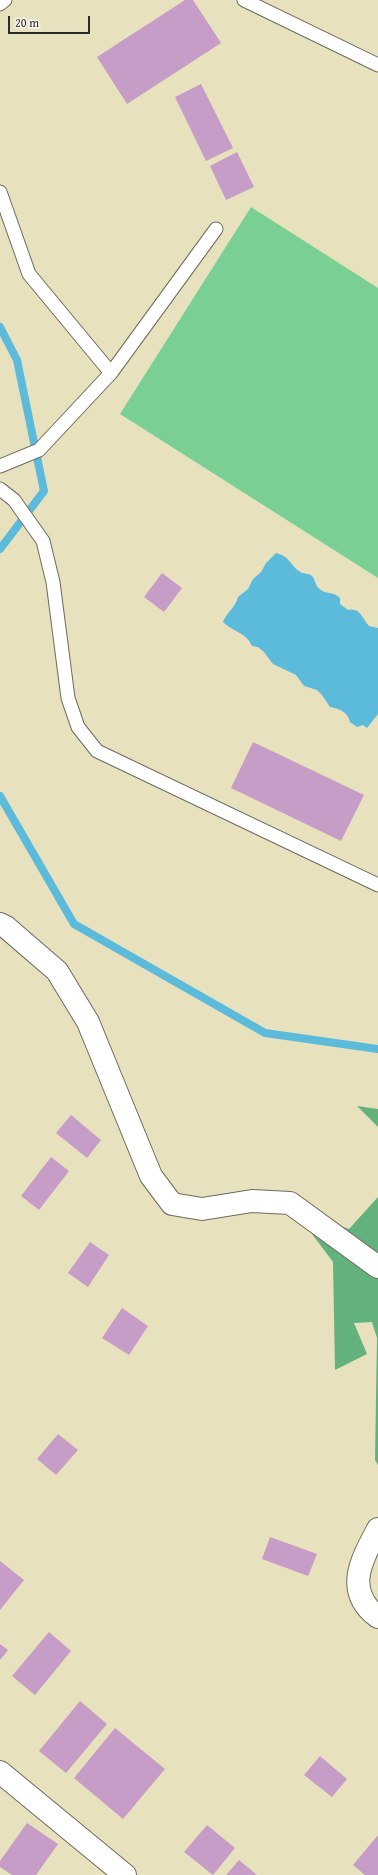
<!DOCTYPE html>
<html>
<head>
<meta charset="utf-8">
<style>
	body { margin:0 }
	#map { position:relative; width:378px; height:1875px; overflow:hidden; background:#e8e1be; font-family:"Gentium Book Plus",serif }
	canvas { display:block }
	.scale { position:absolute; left:8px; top:16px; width:82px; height:18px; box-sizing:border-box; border:2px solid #2b2b2b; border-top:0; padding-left:5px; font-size:12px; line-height:14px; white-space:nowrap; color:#2b2b2b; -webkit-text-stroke:3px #fbf7ec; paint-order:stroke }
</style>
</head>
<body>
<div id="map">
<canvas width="378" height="1875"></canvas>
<div class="scale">20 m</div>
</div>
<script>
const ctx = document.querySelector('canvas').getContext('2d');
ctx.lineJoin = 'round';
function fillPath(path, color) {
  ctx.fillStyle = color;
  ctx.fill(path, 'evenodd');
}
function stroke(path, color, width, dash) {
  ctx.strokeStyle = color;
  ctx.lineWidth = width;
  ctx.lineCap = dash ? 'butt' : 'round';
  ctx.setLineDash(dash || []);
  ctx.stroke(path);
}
const green = new Path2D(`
	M251 207 378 288V578L120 414Z`);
const forest = new Path2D(`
	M357 1106 378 1109V1127Z
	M378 1197V1465L375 1460 377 1338 372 1322 354 1323 367 1354 335 1370 333 1262 312 1234 316 1217 349 1229Z`);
const water = new Path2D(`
	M276 553C291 557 289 564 299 571 303 575 309 572 313 577 316 582 315 586 321 590 326 594 332 591 340 598V604L348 610C360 607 362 618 369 626L378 628V714L367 728 363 725 357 727 350 722C348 712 340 709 330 707L322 695 317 690 304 686 296 675 273 664 264 652 258 647 252 646C246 632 233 632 223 622 226 613 236 607 238 597L248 589 253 579 261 572 266 563Z`);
const stream = new Path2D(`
	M0 327 17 360 44 491 0 549
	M0 796 74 924 265 1033 378 1049`);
const building = new Path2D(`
	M185 0H193L221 43 127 104 97 57Z
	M201 84 233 148 206 161 175 97Z
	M237 152 254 187 226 200 210 166Z
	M162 573 182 588 164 612 144 597Z
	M253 742 364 795 341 841 231 788Z
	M71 1115 101 1140 87 1158 56 1133Z
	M51 1157 69 1171 39 1210 21 1196Z
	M90 1242 109 1255 88 1287 68 1273Z
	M122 1308 148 1326 129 1355 102 1338Z
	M58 1434 78 1450 56 1475 37 1459Z
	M270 1537 317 1554 308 1576 262 1559Z
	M0 1561 24 1580 0 1610Z
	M49 1632 71 1651 35 1695 12 1676Z
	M0 1644 8 1650 0 1660Z
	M80 1701 107 1724 66 1773 39 1751Z
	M115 1728 165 1769 123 1819 74 1778Z
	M320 1756 347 1779 332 1797 304 1775Z
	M27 1823 58 1844 36 1875H12L0 1867V1861Z
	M207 1825 235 1848 213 1875 184 1852Z
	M378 1835V1875H365L353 1865Z
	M239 1860 257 1875H226Z`);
const service = new Path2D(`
	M244 0 378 65
	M0 4 5 0
	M0 192 29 274 111 373 39 450 0 466
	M111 373 216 229
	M0 489 14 500 43 541 53 582 68 698 78 727 97 751 378 885`);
const minor = new Path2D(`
	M0 924 6 927 57 971 88 1022 151 1176 172 1204 202 1209 252 1201 290 1203 378 1267
	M378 1529C362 1559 343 1591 378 1617
	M0 1772 125 1875`);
fillPath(green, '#7ad094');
fillPath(forest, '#63b27e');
fillPath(water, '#5cbadb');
stroke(stream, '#5cbadb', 8);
fillPath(building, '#c59dc6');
stroke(service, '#6d6b5e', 15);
stroke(minor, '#6d6b5e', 24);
stroke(service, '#fff', 13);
stroke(minor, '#fff', 22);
</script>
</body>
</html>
